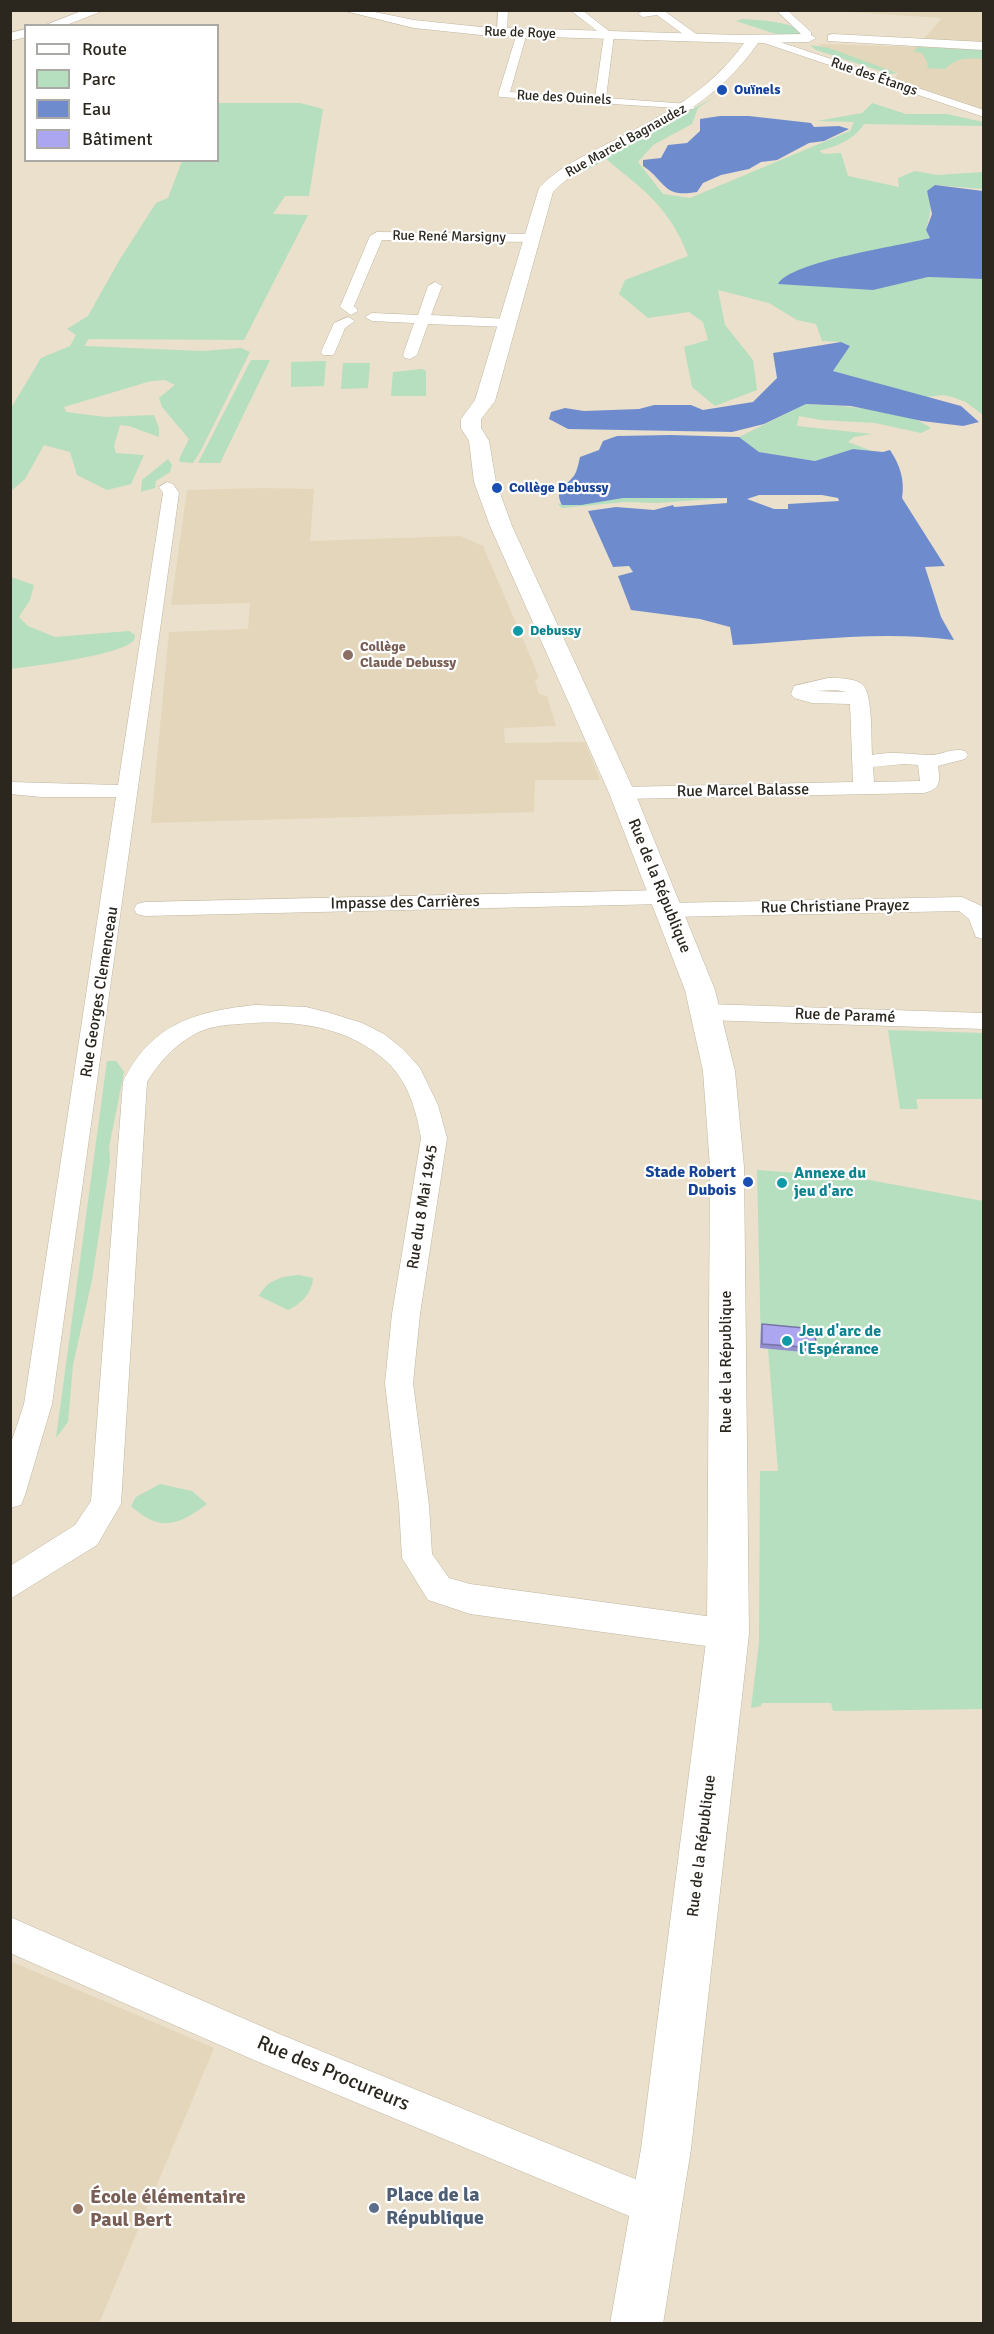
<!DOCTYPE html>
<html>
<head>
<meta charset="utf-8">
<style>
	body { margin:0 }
	#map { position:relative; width:994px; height:2334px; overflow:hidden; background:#eae0cb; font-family:Signika,sans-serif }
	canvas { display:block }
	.frame { position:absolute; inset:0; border:12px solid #2b271f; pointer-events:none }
	.legend { position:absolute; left:24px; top:24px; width:195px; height:138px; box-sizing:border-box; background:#fff; border:2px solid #aaa9a5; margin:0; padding:8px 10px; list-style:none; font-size:18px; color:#2b271f }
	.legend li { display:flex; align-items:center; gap:12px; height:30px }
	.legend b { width:30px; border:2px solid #aaa9a5 }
</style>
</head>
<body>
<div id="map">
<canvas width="994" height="2334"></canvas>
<div class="frame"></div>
<ul class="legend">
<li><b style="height:8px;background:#fff"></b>Route</li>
<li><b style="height:16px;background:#b5dfbe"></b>Parc</li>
<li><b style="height:16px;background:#6e8ccd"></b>Eau</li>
<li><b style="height:16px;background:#aba6ef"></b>Bâtiment</li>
</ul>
</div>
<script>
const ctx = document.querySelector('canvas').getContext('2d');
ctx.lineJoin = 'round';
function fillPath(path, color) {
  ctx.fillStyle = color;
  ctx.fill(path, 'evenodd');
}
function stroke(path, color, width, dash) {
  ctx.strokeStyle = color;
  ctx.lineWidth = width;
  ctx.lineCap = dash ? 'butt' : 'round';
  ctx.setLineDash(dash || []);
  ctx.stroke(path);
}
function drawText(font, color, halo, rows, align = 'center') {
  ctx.font = font + ' Signika,sans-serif';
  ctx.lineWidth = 4.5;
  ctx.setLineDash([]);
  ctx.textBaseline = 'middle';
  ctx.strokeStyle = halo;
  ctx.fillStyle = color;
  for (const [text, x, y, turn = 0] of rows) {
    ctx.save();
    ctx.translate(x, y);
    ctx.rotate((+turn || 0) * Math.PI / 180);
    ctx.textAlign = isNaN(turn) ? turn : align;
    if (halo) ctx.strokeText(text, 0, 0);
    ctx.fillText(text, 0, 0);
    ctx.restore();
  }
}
const built = new Path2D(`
	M833 11H983V114L893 81 898 73 820 47 819 44 917 47 942 18Z
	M263 488 314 489 310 541 460 536 483 546 539 677 535 681 539 694 547 696 556 726 504 728 505 743 585 742 600 780H535L534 812 151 823 169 632 248 629 250 603 171 605 187 490Z
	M10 1961 214 2048 100 2321 105 2323H11Z`);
const green = new Path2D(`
	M742 19C761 20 785 21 802 31L801 35H779L736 21Z
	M810 45 829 48 897 73 890 74 816 50Z
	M917 47 983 50V59C967 58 957 57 945 69L927 68 928 64 922 53 914 52Z
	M713 98 698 108 692 124 653 145 638 162 663 194 690 198 850 131 854 122 817 121 862 113 872 103 906 114H947L983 122V126L864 124C854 140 837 146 819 151L824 154 841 153 848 176 899 187 898 178 915 171 937 175 983 172V189L935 185C930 201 931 215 926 230L930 238 919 241 902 281 928 277 983 279V415L966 402 952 397 944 395 926 397 833 371 850 346 841 342 822 341 816 324 797 320 769 303 718 290 725 325 753 360 757 390 715 406 692 387 684 347 708 340 703 322 689 312 648 318 619 294 625 280 688 256C670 208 645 191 606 159L585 171 581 170Z
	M218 103H300L323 109 309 196H285L273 214 308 215 244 340 89 339 84 346 203 351 241 348 250 352 200 452 193 463 180 462 179 459 189 439 162 407 159 398 175 385 165 380 151 381 64 407 66 412 105 417 154 415 159 428V437L129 426 120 425 114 446 116 453 144 455 131 484 107 490 77 475 70 452 44 445 25 479 11 491V408L41 358 70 346 76 335 67 329 88 316 120 259 156 203 168 198 182 161 218 160Z
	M251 360H270L220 463H198Z
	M326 361 324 386 291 387V362Z
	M343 363H370L368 388 341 389Z
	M422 369 426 371V396H391L393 372Z
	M806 404C840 406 904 408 931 428L921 433 875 423 821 420 799 416 797 426 872 434 854 437 848 442 872 451 853 449 815 461 759 452 739 437Z
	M168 459 172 465 170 472 156 481 155 488 141 492 142 480Z
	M625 496 727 498 657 503 625 502 562 508 558 504Z
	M11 577 34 585 30 600 19 617 28 626 55 637 129 631 135 635 134 640C123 655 33 666 11 669Z
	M888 1030 983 1033V1099H916L918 1109H900Z
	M107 1061H116L124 1072 109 1147 110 1161 92 1280 73 1365 68 1422 56 1438Z
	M757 1170 853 1177 983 1201V1709L833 1711 831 1703H762L761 1706 751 1708 759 1643 760 1471H778L768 1349 761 1348Z
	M299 1275 313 1278C312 1293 301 1304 288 1310L259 1296C267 1280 282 1276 299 1275Z
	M160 1484 192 1491 207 1504C178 1525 161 1533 131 1506L136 1497Z`);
const water = new Path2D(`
	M720 116H749L811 123 814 127 839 126 849 129 824 141 809 143 777 160 761 162 749 169 721 175 703 183 697 192C662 198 667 182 643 166V160L661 158 668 145 687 143 700 131V119Z
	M935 185 983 191V279L928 277 873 290 778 284C791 261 901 246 930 238L926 230 932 214 927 191Z
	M841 342 850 346 833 371 961 406 979 422 963 426 922 421 851 406 806 404 764 424 732 432 568 429 549 419 551 412 565 408 584 411 639 409 654 405H691L703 410 753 402 777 378 773 353Z
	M671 435 739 437 759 452 815 461 853 449 883 452 890 450C900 465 905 480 902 498L945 566 925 567 941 617 954 640C881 630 806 641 733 645L730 627 700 619 631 610 618 576 633 572 629 566 613 567 588 511 616 507 654 510 673 505 674 507 727 503V498H623L581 505H562C552 486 570 486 576 472 578 467 579 461 580 457L599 450 603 441 617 436ZM759 495H822L838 498 839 501 788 504V509H774L747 499Z`);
const street = new Path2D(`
	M498 10H508L507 33 502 36 497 33Z
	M570 10H582L614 35 606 98 689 104 695 107 693 109 500 97 498 95 517 33 522 30 527 33 510 92 595 98 604 36Z
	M663 10 699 36V40H691L657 15 643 17 638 14 643 11Z
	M776 10H787L811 32V36H803Z
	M765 37 984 110V117L761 42V38Z
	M377 232 532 234 539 238 532 242 382 240 354 306 358 311 351 315 340 307 370 236Z
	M435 282 442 286 431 315 508 319 515 323 508 327 428 324 417 355 410 359 405 358 403 355 414 323 372 321 365 317 372 313 418 315 428 286Z
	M348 317 355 321 345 328 335 352 333 355H323L321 352 334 323Z
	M167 482 173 484 179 493 52 1404 25 1495 21 1505 10 1508V1446L24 1404 116 797H41L10 794V782L118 785 163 493 159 487Z
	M828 678C837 678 854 678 862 684 873 692 871 741 872 755 893 751 908 754 928 755 941 756 952 747 965 751L968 755 965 759 938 766C940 782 941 789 924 793L622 799 615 798 612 793 615 788 622 787 853 782 850 704 812 703 794 698 791 694 794 686ZM835 690 847 692 816 691ZM904 764 918 765 920 781 874 782 873 767Z
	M664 890 672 892 675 897 670 903 962 897 984 907V939L976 937 969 919 959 911 669 917 661 915 658 910 663 904 145 916 137 914 134 909 137 904 145 902Z
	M706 1004 984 1013V1029L706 1020 698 1018 694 1012 698 1006Z
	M256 1005 306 1007 330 1013 362 1023 384 1034 403 1049 420 1068 438 1105 447 1138 420 1314 413 1383 429 1505 432 1554 449 1578 470 1584 728 1619 739 1623 744 1634 739 1645 728 1649 470 1614 428 1600 402 1558 399 1505 385 1383 392 1314 421 1138C416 1109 408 1081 386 1061 346 1025 291 1019 239 1024 225 1025 209 1026 195 1034 176 1044 158 1063 147 1082L121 1504 97 1545 10 1599V1566L75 1525 91 1501 123 1082C151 1023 197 1011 256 1005Z
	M10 1917 277 2033 672 2194 678 2208 672 2222 658 2228 254 2060 10 1953Z`);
const secondary = new Path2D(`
	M341 10H365L414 20 481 27 737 35 809 34 816 38 809 42 758 43C723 94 675 121 622 148 598 161 571 172 553 192L495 401 481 419V428L489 441 496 482 512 526 635 793 715 990 735 1071 744 1167 749 1634 691 2149 663 2324H610L641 2149 707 1634 710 1167 703 1071 685 990 609 793 490 526 474 482 469 441 461 428V419L475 400 539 188C558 167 584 156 609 143 660 117 710 92 744 43L481 35 414 28Z
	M833 34 984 42V50L828 41V35Z`);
const primary = new Path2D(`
	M84 10H105L64 26H43Z
	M26 29V37L10 41V33Z`);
const wall = new Path2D(`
	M762 1324 816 1348 814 1353 760 1348 761 1328Z`);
const building = new Path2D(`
	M762 1324 815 1329 816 1348 762 1344Z`);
const markers = [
	[722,90,6,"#1a4fb4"],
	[497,488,6,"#1a4fb4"],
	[518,631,6,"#0f9aa8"],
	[348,655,6,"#8d6e63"],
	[748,1182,6,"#1a4fb4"],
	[782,1183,6,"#0f9aa8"],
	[787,1341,6,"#0f9aa8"],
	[374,2208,6,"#5c6f8a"],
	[78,2209,6,"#8d6e63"]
];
const farStreetnames = [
	["Rue de Roye",520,33,2],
	["Rue des Étangs",874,77,19],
	["Rue des Ouinels",564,98,3],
	["Rue Marcel Bagnaudez",626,141,-29],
	["Rue René Marsigny",449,237,1]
];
const farTransitnames = [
	["Ouïnels",734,90],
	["Collège Debussy",509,488]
];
const farCulturenames = [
	["Debussy",530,631]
];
const farEducationnames = [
	["Collège",360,647],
	["Claude Debussy",360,663]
];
const streetNames = [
	["Rue Marcel Balasse",743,791,-1],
	["Rue de la République",659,886,68],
	["Impasse des Carrières",405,903,-1],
	["Rue Christiane Prayez",835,907,-1],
	["Rue Georges Clemenceau",100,992,-81],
	["Rue de Paramé",845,1016,2],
	["Rue du 8 Mai 1945",423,1207,-81],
	["Rue de la République",727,1362,-90],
	["Rue de la République",702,1846,-83]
];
const transitNames = [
	["Stade Robert",736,1173],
	["Dubois",736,1191]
];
const cultureNames = [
	["Annexe du",794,1174],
	["jeu d'arc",794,1192],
	["Jeu d'arc de",799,1332],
	["l'Espérance",799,1350]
];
const nearStreetnames = [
	["Rue des Procureurs",333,2074,23]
];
const nearServicenames = [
	["Place de la",386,2196],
	["République",386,2219]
];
const nearEducationnames = [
	["École élémentaire",90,2198],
	["Paul Bert",90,2221]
];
fillPath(built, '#e4d6ba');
fillPath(green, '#b5dfbe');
fillPath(water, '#6e8ccd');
stroke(street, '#bfb5a1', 1);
stroke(secondary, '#bfb5a1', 1);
stroke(primary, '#bfb5a1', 1);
fillPath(street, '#fff');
fillPath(secondary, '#fff');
fillPath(primary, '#fff');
fillPath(wall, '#938fce');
fillPath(building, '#aba6ef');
stroke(building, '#7874a7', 1.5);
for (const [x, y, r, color] of markers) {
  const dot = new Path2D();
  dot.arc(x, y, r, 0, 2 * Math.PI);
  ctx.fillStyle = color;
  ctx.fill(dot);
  stroke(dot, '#fff', 2);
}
drawText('14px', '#2b271f', '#fff', farStreetnames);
drawText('bold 14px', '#164399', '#fff', farTransitnames, 'left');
drawText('bold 14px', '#0d838f', '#fff', farCulturenames, 'left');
drawText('bold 14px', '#785e54', '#fff', farEducationnames, 'left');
drawText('16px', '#2b271f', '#fff', streetNames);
drawText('bold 16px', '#164399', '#fff', transitNames, 'right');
drawText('bold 16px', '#0d838f', '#fff', cultureNames, 'left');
drawText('20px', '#2b271f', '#fff', nearStreetnames);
drawText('bold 20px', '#4e5e75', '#fff', nearServicenames, 'left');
drawText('bold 20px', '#785e54', '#fff', nearEducationnames, 'left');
</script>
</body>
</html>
